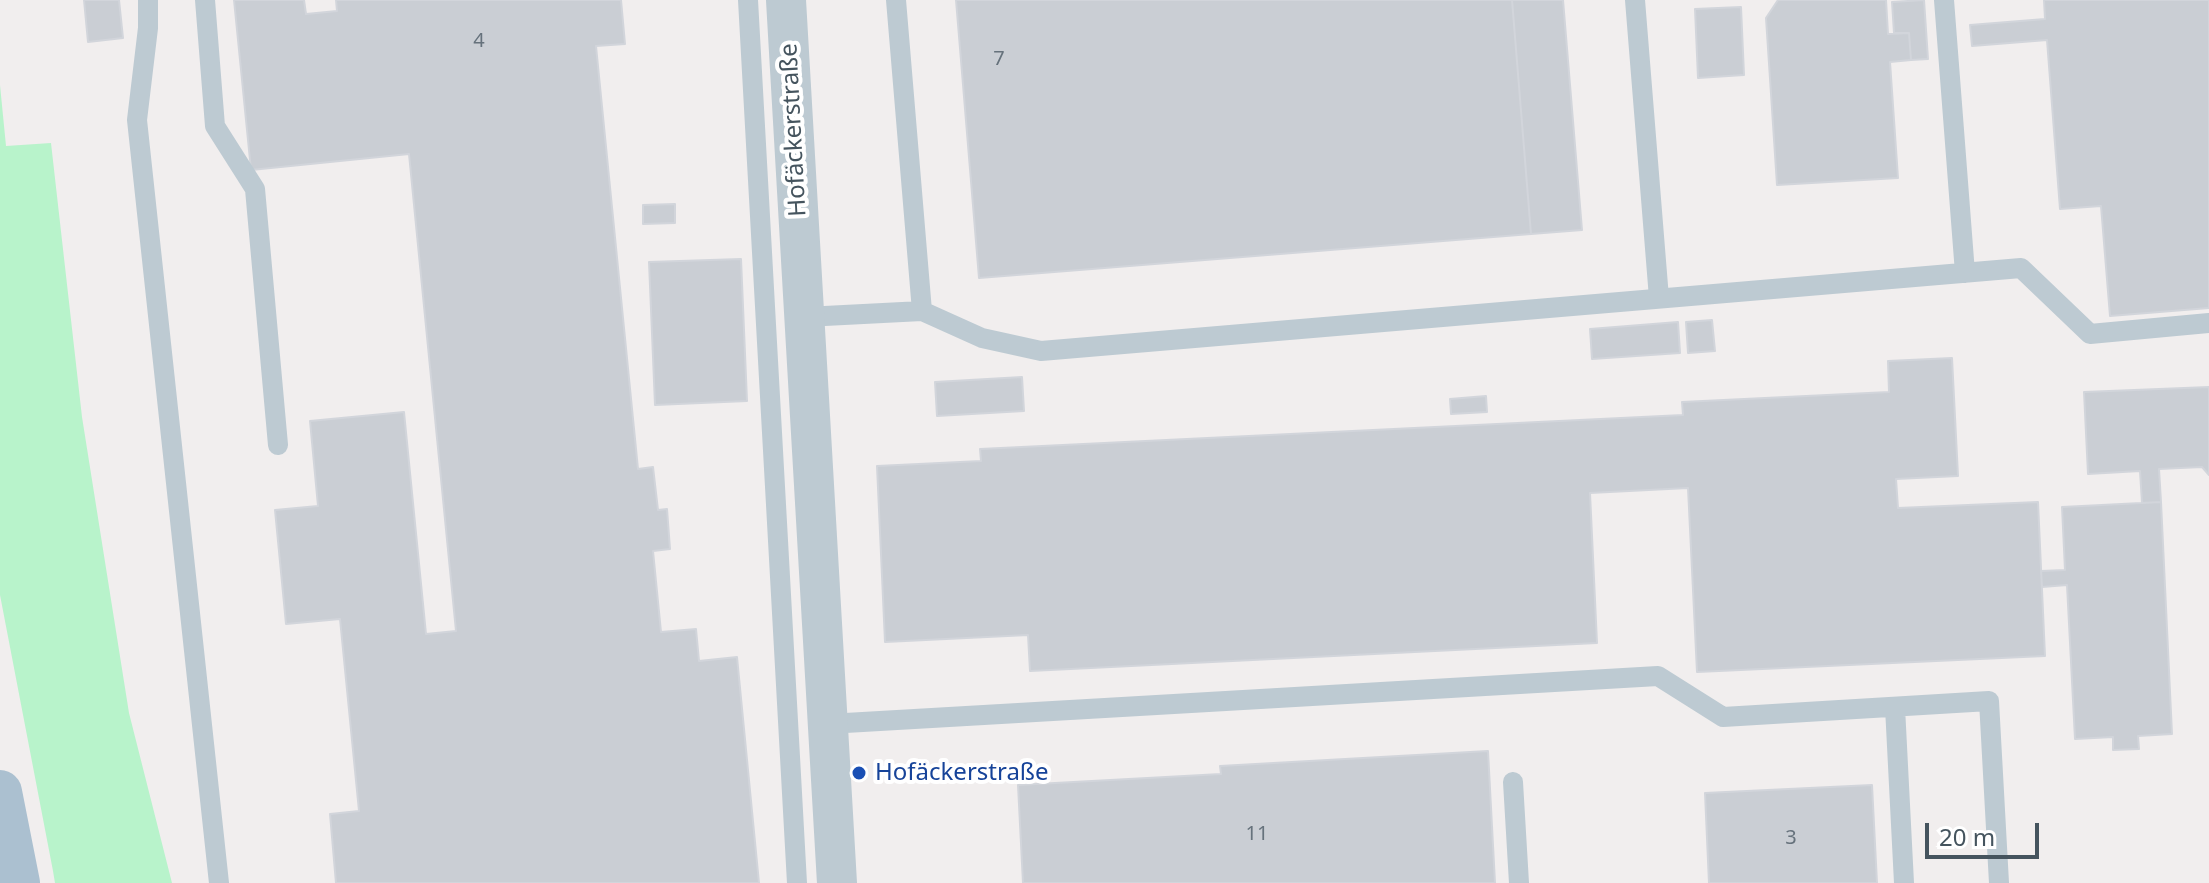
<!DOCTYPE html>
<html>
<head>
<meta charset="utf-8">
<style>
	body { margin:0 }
	#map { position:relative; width:2209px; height:883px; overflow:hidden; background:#f1eeee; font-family:"Noto Sans",sans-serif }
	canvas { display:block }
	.scale { position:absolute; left:1925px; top:823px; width:114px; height:36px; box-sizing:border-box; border:4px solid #45545e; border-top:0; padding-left:10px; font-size:24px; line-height:28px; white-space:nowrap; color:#45545e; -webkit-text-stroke:6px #fff; paint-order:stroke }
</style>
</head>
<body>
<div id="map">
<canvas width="2209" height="883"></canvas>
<div class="scale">20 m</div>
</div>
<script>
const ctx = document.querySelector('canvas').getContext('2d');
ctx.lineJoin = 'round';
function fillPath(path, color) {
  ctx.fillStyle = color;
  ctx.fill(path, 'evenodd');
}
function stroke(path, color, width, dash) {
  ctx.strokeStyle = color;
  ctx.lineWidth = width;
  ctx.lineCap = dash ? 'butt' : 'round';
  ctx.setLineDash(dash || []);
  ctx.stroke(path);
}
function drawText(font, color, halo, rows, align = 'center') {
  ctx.font = font + ' "Noto Sans",sans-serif';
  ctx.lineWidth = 8;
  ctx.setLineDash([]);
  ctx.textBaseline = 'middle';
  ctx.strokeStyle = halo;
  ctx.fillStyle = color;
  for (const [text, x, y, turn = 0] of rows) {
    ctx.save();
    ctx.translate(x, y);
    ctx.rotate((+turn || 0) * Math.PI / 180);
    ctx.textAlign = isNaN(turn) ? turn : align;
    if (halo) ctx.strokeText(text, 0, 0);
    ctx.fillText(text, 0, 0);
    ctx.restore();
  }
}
const green = new Path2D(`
	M0 85 6 146 51 143 82 417 129 713 172 883H55L53 871 0 595Z`);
const building = new Path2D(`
	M84 0H119L123 38 88 42Z
	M234 0H304L306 14 337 11 336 0H621L625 44 596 46 638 469 653 467 658 510 667 509 670 549 653 551 661 632 696 629 699 661 737 657 759 883H336L330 814 359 811 340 619 286 624 275 510 318 506 310 421 404 412 426 634 456 631 409 154 251 170Z
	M956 0H1512L1531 234 979 278Z
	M1512 0H1563L1582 230 1531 234Z
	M1778 0H1886L1888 34 1909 33 1911 60 1890 62 1898 178 1777 185 1766 18Z
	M1924 0 1928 59 1911 60 1909 33H1894L1892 2Z
	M2044 0H2209V308L2110 316 2101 206 2060 209 2047 40 1972 46 1970 25 2045 19Z
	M1741 7 1744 75 1698 78 1695 9Z
	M675 204V223L643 224V205Z
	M741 259 747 401 655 405 649 262Z
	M1712 320 1715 351 1688 353 1686 322Z
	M1678 322 1680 353 1592 359 1590 329Z
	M1952 358 1958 476 1896 479 1898 508 2038 502 2045 656 1697 672 1688 488 1590 493 1597 643 1030 671 1028 635 885 642 877 466 981 461 980 449 1683 415 1682 402 1889 392 1888 361Z
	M1022 377 1024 411 937 416 935 382Z
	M2209 387V475L2202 467 2159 469 2161 502 2142 503 2140 471 2088 474 2084 392Z
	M1486 396 1487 412 1451 414 1450 399Z
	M2161 502 2172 734 2138 736 2139 749 2113 750V737L2075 739 2067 585 2042 587 2041 571 2065 570 2062 507Z
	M1488 751 1495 883H1023L1018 785 1221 774 1220 766Z
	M1872 785 1877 883H1709L1705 793Z`);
const lane = new Path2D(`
	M148 0V28L137 120 219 883
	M205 0 215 126 255 189 278 445
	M748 0 797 883
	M896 0 922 311
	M1635 0 1659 298
	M1944 0 1965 273
	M805 317 922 311 982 338 1041 351 2021 268 2090 334 2209 323
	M1895 707 1904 883
	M828 724 1658 676 1723 717 1989 701 1999 883
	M1513 782 1519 883`);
const street = new Path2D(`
	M786 0 837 883`);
const primary = new Path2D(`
	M0 792 18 883`);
const markers = [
	[859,773,8,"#1a4fb4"]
];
const numberNames = [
	["4",479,41],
	["7",999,59],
	["11",1257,834],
	["3",1791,838]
];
const streetNames = [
	["Hofäckerstraße",794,130,-93]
];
const transitNames = [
	["Hofäckerstraße",875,773]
];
fillPath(green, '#b8f3cb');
fillPath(building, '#caced4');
stroke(building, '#d2d5db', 2);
stroke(lane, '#bdcad2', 20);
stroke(street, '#bdcad2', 40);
stroke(primary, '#abc0d0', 44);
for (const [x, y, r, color] of markers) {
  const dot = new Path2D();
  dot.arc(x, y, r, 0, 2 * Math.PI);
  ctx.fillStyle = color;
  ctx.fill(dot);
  stroke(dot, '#fff', 3);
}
drawText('20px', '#66727c', null, numberNames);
drawText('24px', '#45545e', '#fff', streetNames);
drawText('24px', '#164399', '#fff', transitNames, 'left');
</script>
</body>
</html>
